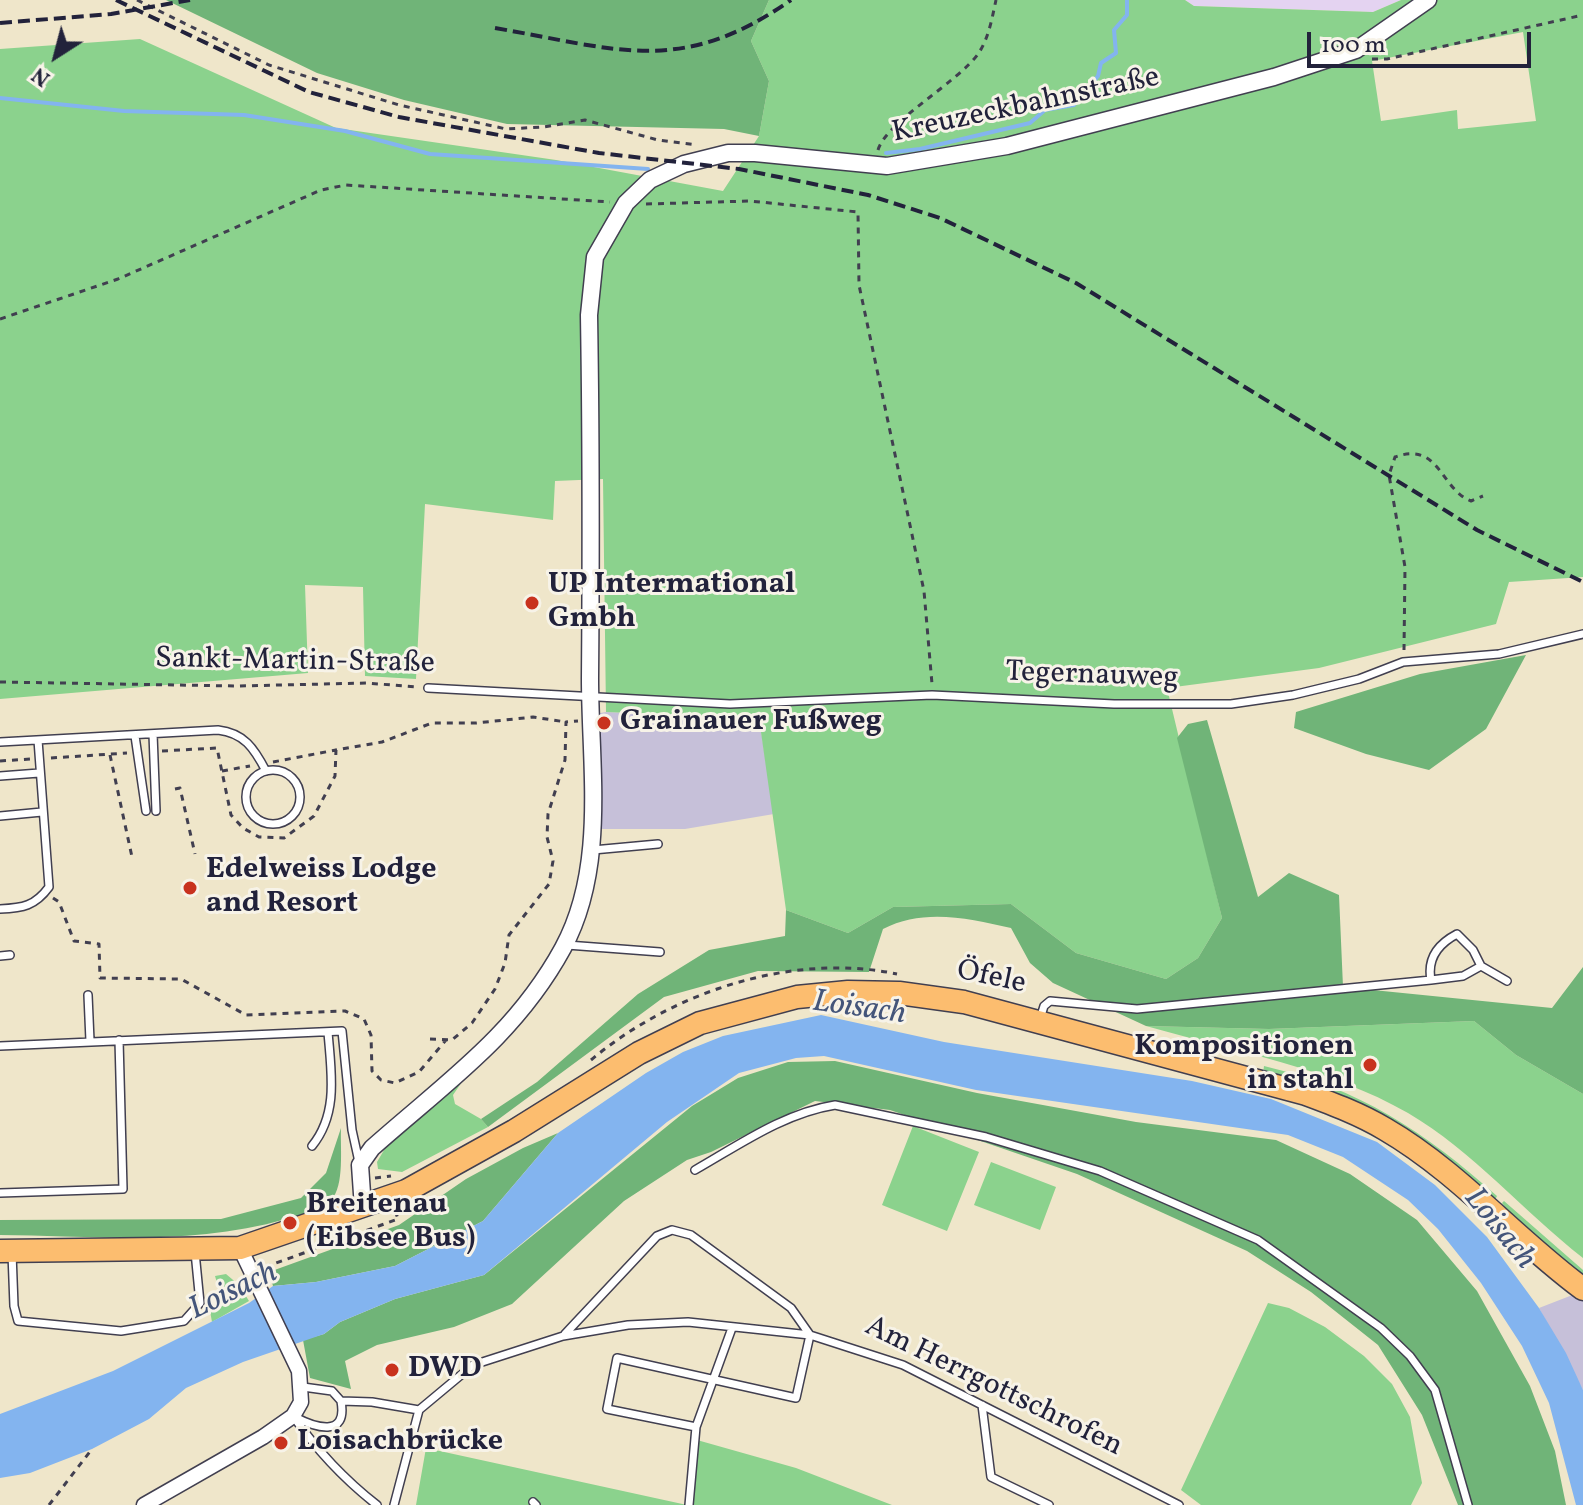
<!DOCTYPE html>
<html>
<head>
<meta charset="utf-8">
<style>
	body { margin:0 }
	#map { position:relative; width:1583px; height:1505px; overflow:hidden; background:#efe6ca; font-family:Vollkorn,serif }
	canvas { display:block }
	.north { position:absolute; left:16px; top:16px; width:80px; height:80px; -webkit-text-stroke:6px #f7f3e8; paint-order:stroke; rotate:216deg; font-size:22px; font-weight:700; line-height:32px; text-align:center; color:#22223b }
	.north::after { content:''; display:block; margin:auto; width:28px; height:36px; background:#22223b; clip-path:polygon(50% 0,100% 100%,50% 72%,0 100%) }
	.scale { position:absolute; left:1307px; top:32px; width:224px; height:36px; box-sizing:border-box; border:4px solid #22223b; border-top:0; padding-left:10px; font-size:24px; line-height:28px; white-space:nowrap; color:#22223b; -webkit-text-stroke:6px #f7f3e8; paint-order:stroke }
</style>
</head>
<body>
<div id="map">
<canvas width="1583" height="1505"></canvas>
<div class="north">N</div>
<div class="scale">100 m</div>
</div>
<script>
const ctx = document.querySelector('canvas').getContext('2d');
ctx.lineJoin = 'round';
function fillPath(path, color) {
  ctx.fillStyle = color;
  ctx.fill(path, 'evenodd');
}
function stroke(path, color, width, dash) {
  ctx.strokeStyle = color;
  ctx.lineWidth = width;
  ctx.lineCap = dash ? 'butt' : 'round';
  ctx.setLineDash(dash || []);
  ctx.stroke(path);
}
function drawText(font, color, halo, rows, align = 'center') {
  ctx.font = font + ' Vollkorn,serif';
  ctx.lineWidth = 6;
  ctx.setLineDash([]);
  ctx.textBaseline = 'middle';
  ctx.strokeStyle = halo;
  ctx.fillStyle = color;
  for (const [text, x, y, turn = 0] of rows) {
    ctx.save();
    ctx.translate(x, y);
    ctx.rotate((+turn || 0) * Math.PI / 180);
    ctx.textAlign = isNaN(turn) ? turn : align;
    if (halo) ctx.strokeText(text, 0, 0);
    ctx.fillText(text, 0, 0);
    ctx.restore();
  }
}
const built = new Path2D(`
	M1185 0H1401L1373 12 1194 6Z`);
const industrial = new Path2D(`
	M606 712 759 718 774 814 685 829H584L583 716Z
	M1575 1294 1583 1299V1390L1539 1308Z`);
const green = new Path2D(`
	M769 0H1185L1194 6 1373 12 1401 0H1583V577L1509 582 1496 624 1319 668 1167 688 1222 918 1198 958 1166 979 1076 953 1011 904 893 907 848 933 786 910 759 718 606 712 603 479 555 481 553 520 425 504 416 679 365 676 363 587 305 585 308 673 0 699V49L140 39 336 128 556 160 723 191 759 136 769 81 751 41ZM1523 32 1536 121 1458 129 1457 110 1381 121 1372 61Z
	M1474 1021 1516 1055 1583 1094V1258C1524 1212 1473 1151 1408 1113 1330 1068 1233 1051 1146 1026L1269 1029Z
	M477 1060 453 1095 455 1104 481 1119 488 1127 402 1172 378 1169 377 1162 400 1123Z
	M1264 1066C1359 1088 1425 1132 1497 1196L1495 1200 1421 1138 1263 1074Z
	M913 1126 979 1152 947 1231 882 1205Z
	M991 1162 1056 1187 1040 1230 974 1205Z
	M1504 1201 1583 1270V1280L1518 1225 1502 1203Z
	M226 1274 239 1285 249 1301 212 1322 210 1311 223 1303 215 1276Z
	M1268 1303 1289 1308 1325 1327 1364 1356 1392 1384 1410 1417 1422 1483 1411 1505H1201L1181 1490Z
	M697 1440 796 1468 892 1505H689Z
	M426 1448 687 1505H416Z`);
const forest = new Path2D(`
	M166 0H769L751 41 769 81 759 136 724 129 507 124 404 100 317 73Z
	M1526 655 1486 729 1429 770 1366 754 1294 728 1296 712 1420 674Z
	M1207 720 1258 897 1289 873 1339 895 1343 987 1552 1008 1583 967V1094L1516 1055 1474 1021 1269 1029 1146 1026 1053 983 1030 963 1011 928C968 918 923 908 883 929L869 972 758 971 664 997 488 1127 481 1119 537 1082 638 994 709 950 785 936 786 910 848 933 893 907 1011 904 1076 953 1166 979 1198 958 1222 918 1177 738 1188 724Z
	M835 1061 977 1093 1136 1122 1276 1140 1350 1174 1417 1220 1477 1291 1530 1386 1555 1451 1566 1505H1458L1422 1415 1378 1345 1311 1292 1247 1251 1077 1174 890 1110 815 1101 711 1152 687 1160 624 1201 512 1304 454 1327 377 1345 345 1361 351 1389 310 1378 303 1340 324 1334 340 1322 395 1299 484 1275 692 1106 738 1078 788 1062Z
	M341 1128C340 1147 345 1186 331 1200 320 1211 301 1215 286 1219 192 1246 96 1236 0 1235V1220L221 1219 301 1198 326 1173Z
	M558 1133 483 1221 395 1266 316 1282 273 1286 269 1272 399 1225 466 1179 523 1148Z`);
const water = new Path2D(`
	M821 1015 944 1042 1192 1081 1271 1099 1377 1142 1435 1185 1487 1237 1539 1308 1566 1353 1583 1390V1505H1576L1549 1403 1522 1346 1481 1283 1438 1229 1408 1200 1343 1157 1288 1135 976 1090 824 1056 796 1058 739 1073 667 1122 484 1275 395 1299 340 1322 324 1334 243 1362 186 1388 149 1419 92 1449 30 1473 0 1478V1414L113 1371 249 1303 273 1286 316 1282 395 1266 483 1221 558 1133 646 1073 683 1052 723 1036Z`);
const stream = new Path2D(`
	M0 98 124 111 244 115 345 131 430 154 648 169
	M886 153 920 149 1030 123 1045 110 1074 105 1098 76 1101 63 1116 53 1114 30 1127 15V0`);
const path = new Path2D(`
	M137 0 269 65 399 105 506 129 543 127 585 120 658 140 697 145
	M1372 59H1387L1583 15
	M878 150C886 122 957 83 978 54 989 38 992 18 996 0
	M646 204 750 201 858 212 859 285 924 591 932 684
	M0 319 118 279 321 190 346 185 610 202
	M1404 650 1405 567 1389 475 1395 457C1440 441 1440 489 1471 501L1483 496
	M0 682 237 686 367 683 416 687
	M162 751 217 748 231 815 243 828 259 837 284 838 314 816 335 776 336 750 382 742 432 723H476L533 717 566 722
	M110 755 132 857
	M51 758 127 753
	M0 761 31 759
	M273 762 336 750
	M222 771 250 766
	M175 789 180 788 195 854
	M53 898 59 902 74 941 99 944 100 978 181 979 246 1015 345 1011 364 1019 371 1035 372 1071 381 1080 395 1083 419 1072 446 1040
	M430 1039 452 1040 472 1023 495 989 505 963 509 935 549 884 553 861 547 837 548 814 565 760 566 722 578 721
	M591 1060C672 992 792 952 897 974
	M375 1178 391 1176
	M265 1267 398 1219 396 1213
	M49 1505 92 1449`);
const service = new Path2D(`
	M428 688 730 704 932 695 1114 704H1231L1293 695 1359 679 1403 662 1499 654 1583 634
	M153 734 156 811
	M135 736 146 811
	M0 742 218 730C244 733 254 748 266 771
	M246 797a27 27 0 1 1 54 0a27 27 0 1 1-54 0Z
	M0 776 39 773
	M0 816 42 812
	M593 850 658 844
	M0 909C23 908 35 906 49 887L38 740
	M567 945 660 952
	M0 956 10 955
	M1431 980 1463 976 1481 966
	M88 995 90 1041
	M1040 1019 1044 1006 1050 1001 1137 1009 1431 980C1427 959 1438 944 1457 934L1473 950 1481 966 1507 981
	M0 1046 342 1031 352 1130 359 1162
	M312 1146C339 1113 331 1071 328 1032
	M695 1170C739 1145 784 1113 835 1105L986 1137 1100 1171 1258 1240 1381 1328 1410 1356 1435 1390 1468 1505
	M0 1193 123 1189 119 1040
	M12 1253 14 1306 18 1321 121 1331 184 1321 200 1303 195 1252
	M565 1334 657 1236 672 1230 691 1235 791 1308 810 1335 796 1398 617 1358 607 1409 696 1427
	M341 1401 372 1402 419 1410
	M982 1405 991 1477 1049 1505
	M419 1410 473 1365 563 1336 628 1325 688 1322 810 1335 903 1365 1179 1505
	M293 1416C316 1449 345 1480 377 1505
	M295 1417C314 1427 348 1439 341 1401L332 1391 303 1387
	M533 1502 536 1505
	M394 1505 419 1410
	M689 1505 696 1427 732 1328`);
const minor = new Path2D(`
	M144 1505 263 1437 293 1416 301 1402 299 1371 240 1248`);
const tertiary = new Path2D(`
	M363 1208 360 1165 372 1148C445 1083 515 1036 563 948 607 867 590 767 590 679 591 558 591 436 589 315L595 257 626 203 650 180 684 164 728 153H755L887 166 1007 146 1274 77 1356 50 1428 0`);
const primary = new Path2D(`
	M0 1251 240 1248 406 1191 514 1131 639 1053 700 1023 797 997 848 992 899 993 964 1002 1306 1094C1333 1104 1360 1114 1385 1129 1459 1172 1515 1239 1583 1289`);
const rail = new Path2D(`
	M116 0 309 92 399 117 599 153 739 169 868 195 940 218 1076 283 1477 530 1583 582
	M0 23 111 14 190 0
	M495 28C617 49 681 77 791 0`);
const markers = [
	[532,603,8,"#c8321e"],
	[604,723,8,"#c8321e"],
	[190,888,8,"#c8321e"],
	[1370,1065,8,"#c8321e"],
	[290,1223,8,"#c8321e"],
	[392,1370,8,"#c8321e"],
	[281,1443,8,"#c8321e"]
];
const streetNames = [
	["Kreuzeckbahnstraße",1026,107,-12],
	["Sankt-Martin-Straße",295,663,1],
	["Tegernauweg",1092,677,2],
	["Öfele",991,979,12],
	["Am Herrgottschrofen",993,1388,26]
];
const poiNames = [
	["UP Intermational",548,586],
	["Gmbh",548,620],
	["Grainauer Fußweg",620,723],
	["Edelweiss Lodge",206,871],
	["and Resort",206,905],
	["Kompositionen",1354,1048,"right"],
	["in stahl",1354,1082,"right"],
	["Breitenau",306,1206],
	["(Eibsee Bus)",306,1240],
	["DWD",408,1370],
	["Loisachbrücke",297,1443]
];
const waterNames = [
	["Loisach",859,1010,8],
	["Loisach",1498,1230,51],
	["Loisach",234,1293,-26]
];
fillPath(built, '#e4d3f1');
fillPath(industrial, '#c6c0d9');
fillPath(green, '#8bd28d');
fillPath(forest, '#70b478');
fillPath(water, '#83b4ef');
stroke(stream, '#83b4ef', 4);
stroke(service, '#413f50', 10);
stroke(minor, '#413f50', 17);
stroke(tertiary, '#413f50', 19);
stroke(primary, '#413f50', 25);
stroke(path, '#413f50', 3, [6, 6]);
stroke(service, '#fff', 7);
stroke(minor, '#fff', 14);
stroke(tertiary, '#fff', 16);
stroke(primary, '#fcbd6f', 22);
stroke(rail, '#22223b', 4, [12, 6]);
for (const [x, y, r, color] of markers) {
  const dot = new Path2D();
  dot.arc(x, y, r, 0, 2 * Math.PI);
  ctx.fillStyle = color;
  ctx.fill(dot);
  stroke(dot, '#f7f3e8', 3);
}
drawText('30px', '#22223b', '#f7f3e8', streetNames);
drawText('bold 30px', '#22223b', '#f7f3e8', poiNames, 'left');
drawText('italic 32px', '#44557a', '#f7f3e8', waterNames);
</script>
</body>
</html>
